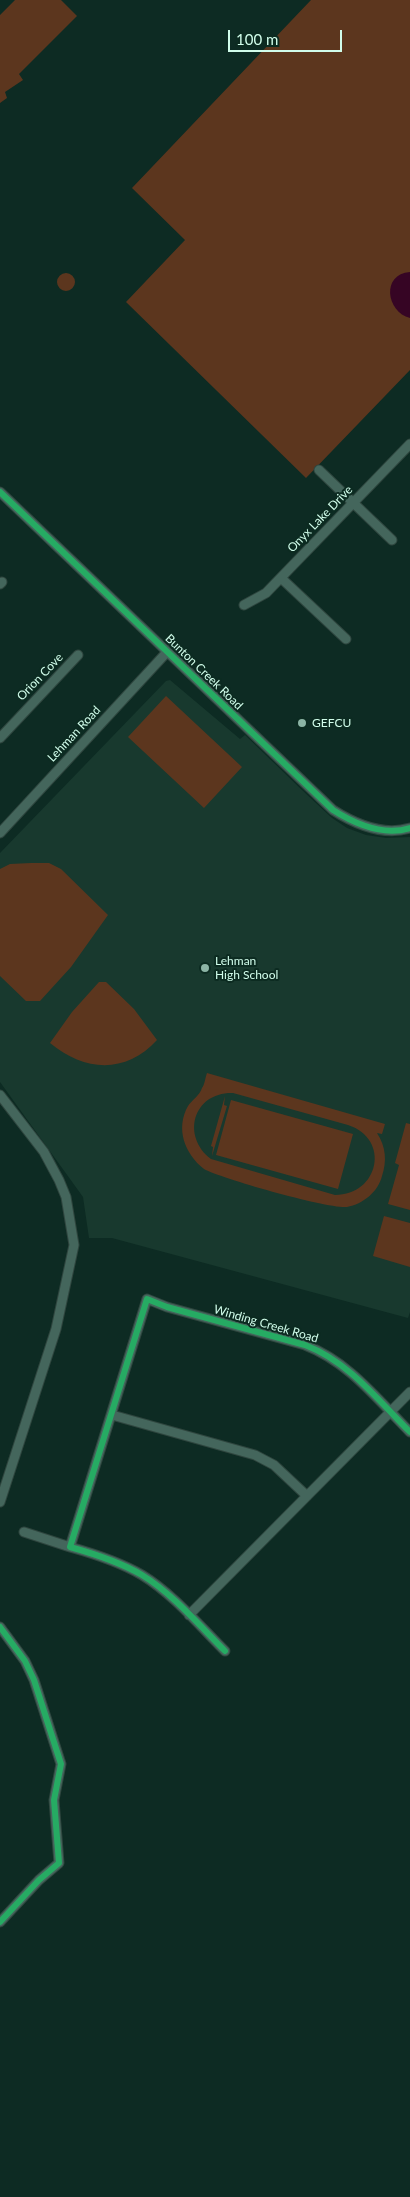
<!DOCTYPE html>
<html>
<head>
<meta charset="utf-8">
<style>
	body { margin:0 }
	#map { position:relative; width:410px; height:2197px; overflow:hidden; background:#0d2b23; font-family:Lato,sans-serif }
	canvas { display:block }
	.scale { position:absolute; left:228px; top:30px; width:114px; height:22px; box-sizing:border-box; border:2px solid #d1fdeb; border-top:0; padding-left:6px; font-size:15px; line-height:18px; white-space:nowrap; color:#d1fdeb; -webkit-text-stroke:4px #0c2b21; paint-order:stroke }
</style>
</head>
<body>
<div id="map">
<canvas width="410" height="2197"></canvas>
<div class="scale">100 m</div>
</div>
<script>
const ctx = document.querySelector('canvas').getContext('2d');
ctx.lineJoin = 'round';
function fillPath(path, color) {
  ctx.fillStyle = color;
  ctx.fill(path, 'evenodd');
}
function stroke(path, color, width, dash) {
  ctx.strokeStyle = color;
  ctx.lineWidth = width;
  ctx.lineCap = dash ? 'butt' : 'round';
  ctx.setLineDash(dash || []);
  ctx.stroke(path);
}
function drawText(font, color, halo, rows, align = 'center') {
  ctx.font = font + ' Lato,sans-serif';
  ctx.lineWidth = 4;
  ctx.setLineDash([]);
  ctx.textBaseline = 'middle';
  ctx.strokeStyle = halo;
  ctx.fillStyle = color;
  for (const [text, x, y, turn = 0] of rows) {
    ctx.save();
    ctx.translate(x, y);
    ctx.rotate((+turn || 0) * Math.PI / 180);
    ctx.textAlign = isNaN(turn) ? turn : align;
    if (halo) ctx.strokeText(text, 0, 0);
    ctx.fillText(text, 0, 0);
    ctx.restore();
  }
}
const built = new Path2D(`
	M170 680 240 739 245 735 302 790 332 818 347 828 366 835 386 838 410 837V1312L408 1318 112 1238H89L83 1197 0 1082V853L166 681Z`);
const green = new Path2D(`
	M15 0H61L77 16 19 74 23 80 5 92 7 98 0 103V15Z
	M311 0H410V370L306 478 126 302 185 240 132 188Z
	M57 282a9 9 0 1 1 18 0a9 9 0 1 1-18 0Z
	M166 696 242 767 204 808 128 737Z
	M31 863H49L61 869 108 915 71 967 40 1001H26L0 976V869L10 864Z
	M99 982H106L134 1009 157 1040C126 1074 85 1072 50 1043L72 1012Z
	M207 1073 385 1124 382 1134 377 1133C386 1147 387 1161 382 1176 378 1192 363 1204 347 1207 329 1209 222 1179 204 1169 185 1154 175 1129 188 1106 192 1100 200 1095 202 1088 205 1084 205 1078 207 1073ZM233 1093 348 1125C391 1139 379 1195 335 1195L211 1159C181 1136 193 1092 233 1093Z
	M225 1096 224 1105 227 1106 212 1156 213 1147 211 1146Z
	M231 1100 353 1134 338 1189 216 1155Z
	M406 1123 410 1124V1210L388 1204 399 1165 395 1163Z
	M384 1216 410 1223V1267L373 1256Z`);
const water = new Path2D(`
	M410 272V318C386 312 381 274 410 272Z`);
const minor = new Path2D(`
	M319 470 392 540
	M0 492 333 810C355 824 384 836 410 828
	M281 578 346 639
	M0 584 2 582
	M244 605 266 593 410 444
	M0 738 78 655
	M0 833 167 652
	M0 1095 44 1152 59 1180 66 1197 74 1245 56 1329 0 1502
	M112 1415 255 1455 274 1465 307 1496
	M24 1532 70 1547
	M189 1615 410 1392
	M0 1627 25 1661 34 1680 61 1764 54 1800 59 1863 39 1880 0 1922
	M225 1651C199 1625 173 1594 142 1575 120 1562 95 1554 70 1547L147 1299 167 1307 305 1345C349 1362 377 1399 410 1432`);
const cycleway = new Path2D(`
	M0 492 333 810C355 824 384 836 410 828
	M0 1627 25 1661 34 1680 61 1764 54 1800 59 1863 39 1880 0 1922
	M225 1651C199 1625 173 1594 142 1575 120 1562 95 1554 70 1547L147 1299 167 1307 305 1345C349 1362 377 1399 410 1432`);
const markers = [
	[302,723,5,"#8cb4a5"],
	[205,968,5,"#8cb4a5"]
];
const streetNames = [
	["Onyx Lake Drive",320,519,-46],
	["Bunton Creek Road",204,672,44],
	["Orion Cove",40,677,-46],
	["Lehman Road",74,734,-47],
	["Winding Creek Road",266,1324,16]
];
const poiNames = [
	["GEFCU",312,723],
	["Lehman",215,961],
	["High School",215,975]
];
fillPath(built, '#18392e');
fillPath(green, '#5c361e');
fillPath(water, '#360524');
stroke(minor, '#2f463f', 11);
stroke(minor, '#44665c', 9);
stroke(cycleway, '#26ab63', 6);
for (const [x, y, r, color] of markers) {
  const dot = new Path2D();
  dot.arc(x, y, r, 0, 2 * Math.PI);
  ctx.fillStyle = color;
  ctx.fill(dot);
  stroke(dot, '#0c2b21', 2);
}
drawText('12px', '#d1fdeb', '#0c2b21', streetNames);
drawText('12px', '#d1fdeb', '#0c2b21', poiNames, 'left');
</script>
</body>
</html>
